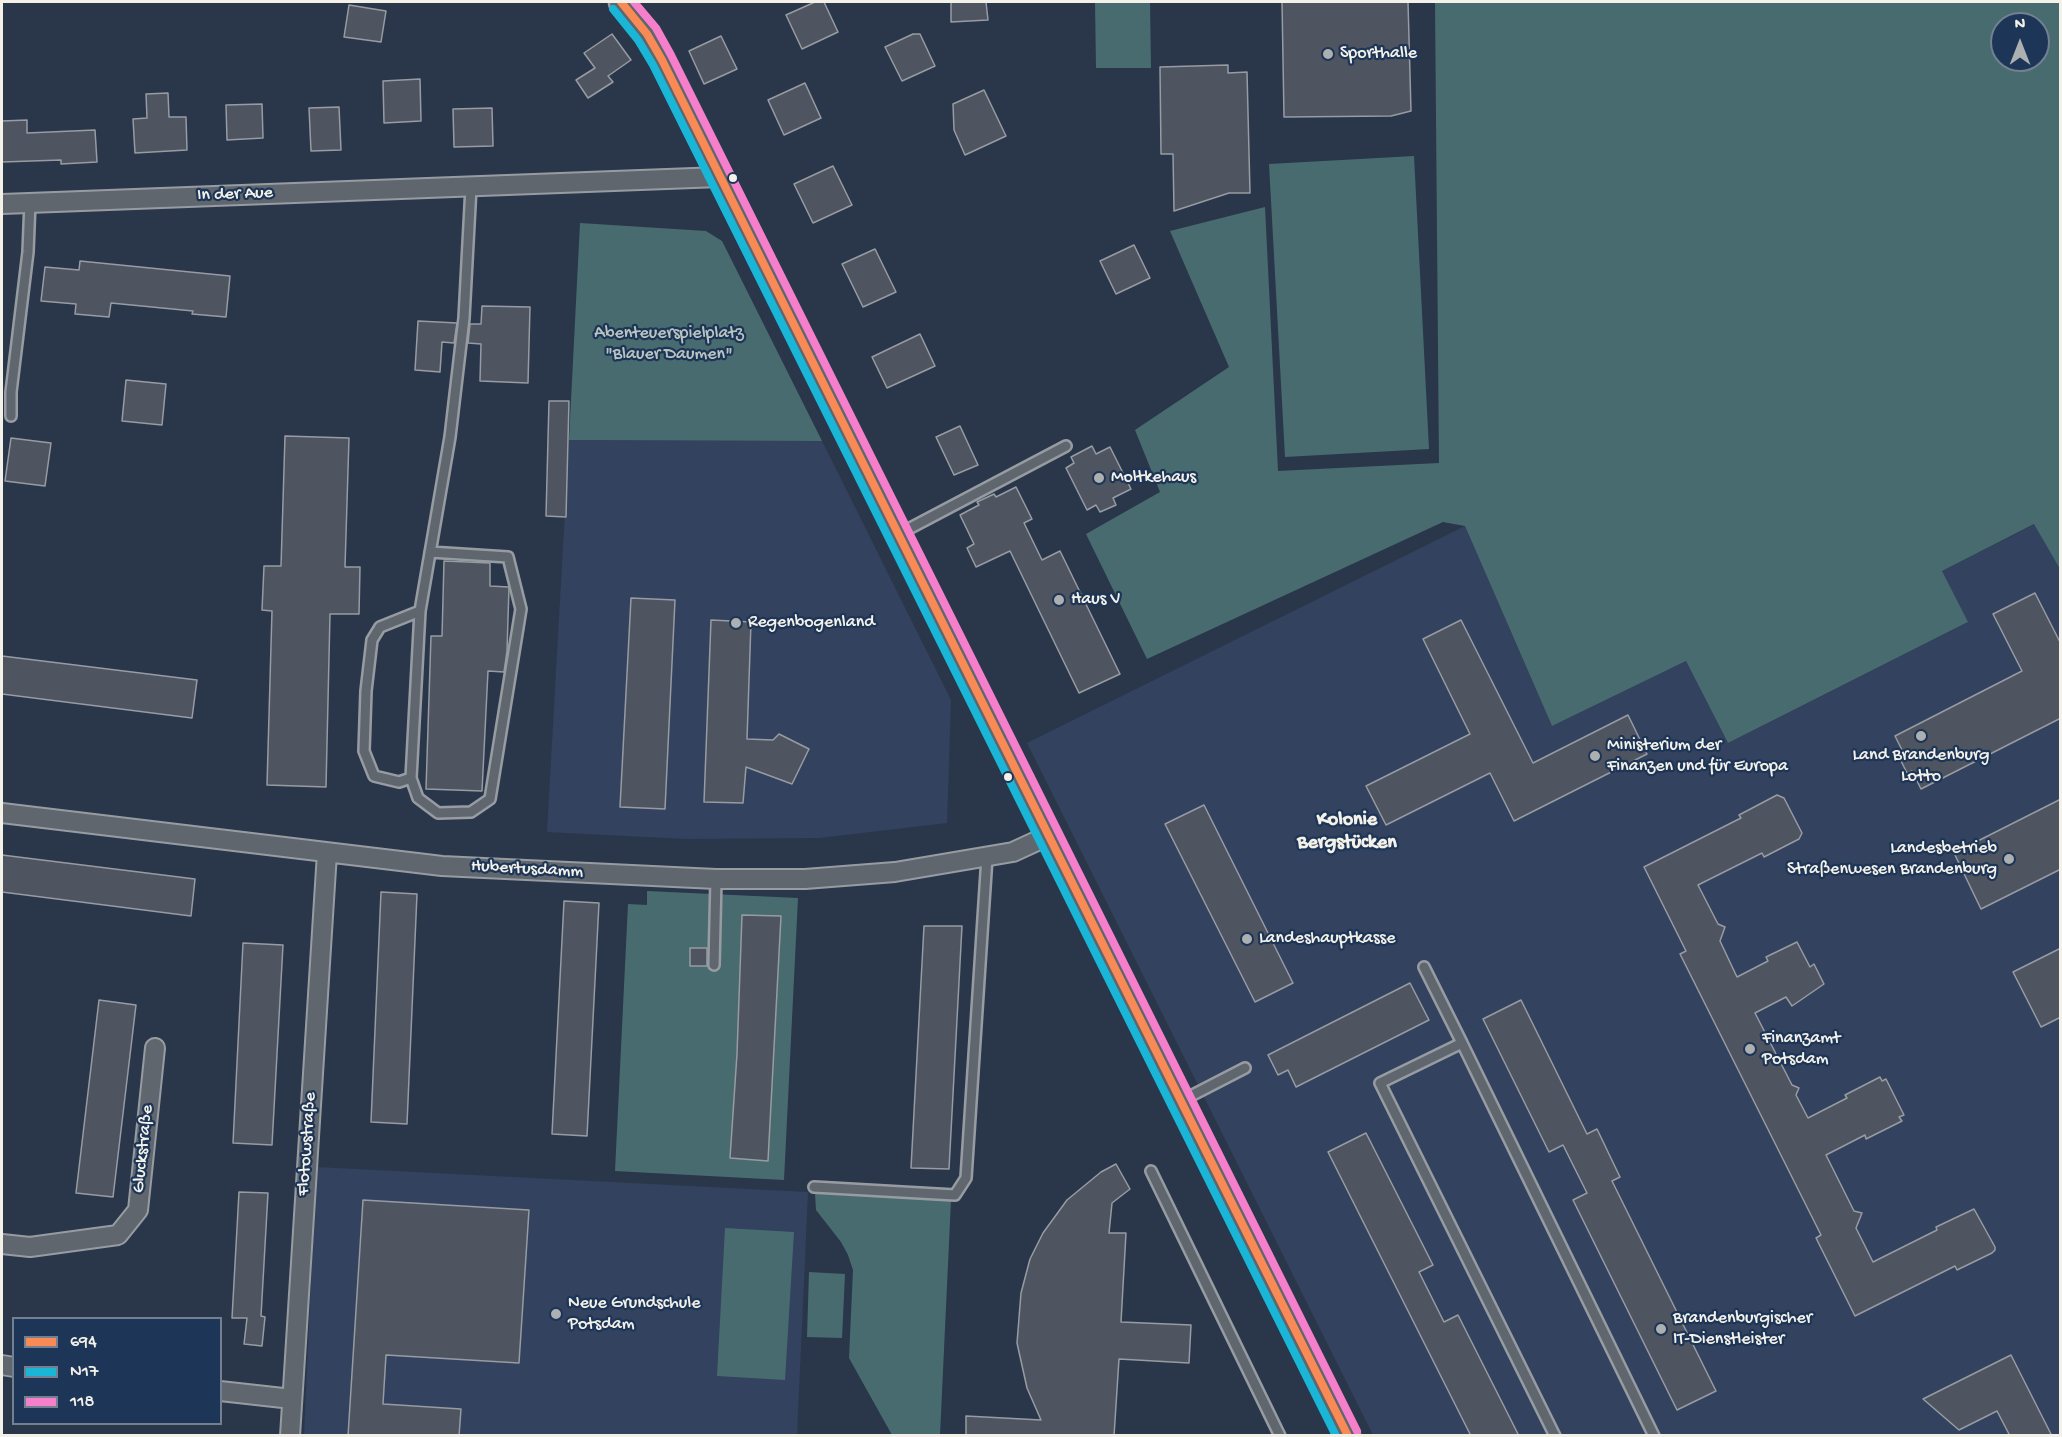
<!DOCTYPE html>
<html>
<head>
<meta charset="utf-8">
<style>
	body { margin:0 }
	#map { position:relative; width:2062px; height:1437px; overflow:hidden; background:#2a374a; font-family:"Gochi Hand",sans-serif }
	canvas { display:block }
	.frame { position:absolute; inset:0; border:3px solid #f4f1e8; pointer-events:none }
	.legend { position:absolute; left:12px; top:1317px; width:210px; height:108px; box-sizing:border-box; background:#1d3557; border:2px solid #738091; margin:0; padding:8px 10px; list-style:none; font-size:18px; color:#f4f1e8 }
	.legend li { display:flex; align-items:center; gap:12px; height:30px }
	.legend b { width:30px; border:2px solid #738091 }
	.north { position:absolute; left:1990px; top:12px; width:60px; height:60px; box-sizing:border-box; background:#1d3557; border:2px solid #738091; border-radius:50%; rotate:0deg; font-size:16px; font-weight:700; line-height:24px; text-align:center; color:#f4f1e8 }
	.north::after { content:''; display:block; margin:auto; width:21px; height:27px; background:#adb0b1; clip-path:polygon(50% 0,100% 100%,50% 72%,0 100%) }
</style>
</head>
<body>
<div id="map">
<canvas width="2062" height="1437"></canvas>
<div class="frame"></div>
<ul class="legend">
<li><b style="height:8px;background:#f98a56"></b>694</li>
<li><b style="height:8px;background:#1ab6d8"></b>N17</li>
<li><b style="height:8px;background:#f67fcc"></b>118</li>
</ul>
<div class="north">N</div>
</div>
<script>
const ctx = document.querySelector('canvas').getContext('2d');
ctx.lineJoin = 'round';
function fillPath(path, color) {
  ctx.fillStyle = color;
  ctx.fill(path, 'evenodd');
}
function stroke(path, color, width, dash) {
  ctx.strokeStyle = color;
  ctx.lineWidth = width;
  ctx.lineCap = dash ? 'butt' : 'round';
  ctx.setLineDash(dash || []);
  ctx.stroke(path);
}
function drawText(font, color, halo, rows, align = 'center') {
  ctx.font = font + ' "Gochi Hand",sans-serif';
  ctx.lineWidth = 4.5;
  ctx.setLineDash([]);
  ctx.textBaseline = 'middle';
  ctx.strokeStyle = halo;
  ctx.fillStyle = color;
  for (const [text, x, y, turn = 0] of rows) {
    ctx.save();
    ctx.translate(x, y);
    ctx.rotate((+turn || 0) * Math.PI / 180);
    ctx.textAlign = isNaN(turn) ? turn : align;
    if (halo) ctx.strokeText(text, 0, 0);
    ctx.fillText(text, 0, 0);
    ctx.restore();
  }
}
const built = new Path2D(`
	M569 440 822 441 951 700 947 823 819 838 686 839 547 832Z
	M2035 524 2060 569V1435H1373L1027 743 1465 526 1552 726 1686 661 1728 743 1967 623 1942 571Z
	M316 1167 808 1192 797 1435 304 1436Z`);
const green = new Path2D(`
	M1095 2H1150L1151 68H1096Z
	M1435 2H2060V569L2034 524 1942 571 1968 622 1728 743 1686 661 1552 726 1465 526 1443 522 1147 659 1086 534 1160 492 1135 430 1229 367 1170 231 1265 207 1278 471 1439 463ZM2002 24H2038V60H2002Z
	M1414 156 1429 449 1285 457 1269 164Z
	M580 223 706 231 722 241 822 441 569 440Z
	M647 891 798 898 784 1180 615 1171 628 904 647 905Z
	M815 1193 951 1200 940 1435H892L849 1358 853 1270 848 1255 841 1242 816 1210Z
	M725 1228 794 1232 785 1380 717 1376Z
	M809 1272 845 1274 842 1338 807 1337Z`);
const building = new Path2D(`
	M815 2H824L838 32 802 49 786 15Z
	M951 2H986L988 20 951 22Z
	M1282 2H1408L1411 111 1391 116 1284 117Z
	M349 5 386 11 381 42 344 37Z
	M612 34 631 60 608 76 613 82 588 98 576 80 595 68 584 53Z
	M913 34H920L935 66 902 81 885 47Z
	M721 36 737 69 704 84 689 51Z
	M1228 65V73L1247 72 1250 193H1229L1174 211 1173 154H1161L1160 67Z
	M420 79 421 121 384 123 383 81Z
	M805 83 821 118 784 135 768 100Z
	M984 90 1006 136 965 155 954 130 953 104Z
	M168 93 169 117H186L187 150 135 153 133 119 147 118 146 94Z
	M262 104 263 138 227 140 226 105Z
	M339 107 341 150 311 151 309 108Z
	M492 108 493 146 454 147 453 109Z
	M27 120V133L95 130 97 162 61 164V160L2 162V121Z
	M833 166 852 205 813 223 794 184Z
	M1134 245 1150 278 1116 294 1100 261Z
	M875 249 896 292 863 307 842 264Z
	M80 261 230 276 226 317 192 314 193 311 111 303 109 317 75 314 76 304 41 301 45 267 79 270Z
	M482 306 530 307 528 383 480 381 481 344 468 343 470 324H481Z
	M418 321 457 323 454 343 442 342 440 372 415 370Z
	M920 334 935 366 887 388 872 357Z
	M126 380 166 384 162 425 122 421Z
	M549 401H569L566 517 546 516Z
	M960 426 978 465 954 475 936 437Z
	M285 436 349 438 345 567H360L359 614H330L326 787 267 785 272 611 262 610 264 566H281Z
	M11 438 51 443 45 486 5 481Z
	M1092 446 1096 454 1110 447 1131 489 1113 498 1116 505 1100 512 1096 505 1087 510 1066 468 1074 463 1071 457Z
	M1016 487 1032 519 1024 523 1042 560 1060 551 1120 674 1079 693 1010 551 976 567 967 548 974 544 960 515 979 505 977 502 994 494 996 497Z
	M444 561 490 563V586L509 587 507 651 504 672 488 671 482 791 426 789 431 636H442Z
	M2035 593 2061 644V718L1921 789 1912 771 1907 773 1899 757 1904 754 1895 736 2022 671 1993 614Z
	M631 598 675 600 665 809 620 807Z
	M711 620 751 622 747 739 773 740 779 734 809 749 792 784 746 767 743 803 704 802Z
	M1461 620 1533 763 1628 715 1647 754 1514 821 1490 773 1386 825 1366 786 1470 734 1423 639Z
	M2 656 197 680 192 718 2 694Z
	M1777 795 1784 798 1802 833 1799 839 1764 857 1762 853 1698 885 1718 924 1725 927 1720 941 1737 977 1768 961 1766 957 1797 942 1810 967 1814 964 1824 984 1792 1006 1786 997 1755 1013 1792 1085 1799 1088 1796 1095 1808 1118 1847 1098 1845 1095 1880 1077 1882 1081 1886 1079 1904 1115 1899 1117 1902 1121 1866 1139 1865 1135 1826 1155 1854 1211 1862 1213 1856 1228 1873 1262 1937 1230 1936 1227 1974 1209 1995 1247V1250L1992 1253 1957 1270 1955 1266 1855 1316 1816 1238 1821 1235 1680 954 1686 951 1644 867 1741 818 1739 815Z
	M2061 799V869L1981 909 1954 853Z
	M1204 805 1293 983 1255 1002 1165 824Z
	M2 855 195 879 191 916 2 892Z
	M381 892 417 894 407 1124 371 1122Z
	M564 901 599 903 587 1136 552 1134Z
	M742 915 781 916 768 1161 730 1158 737 1054Z
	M924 926H962L949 1169 911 1168Z
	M243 943 283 945 272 1145 233 1143Z
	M690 948H707V966H690Z
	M2061 948V1017L2041 1027 2013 972Z
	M1410 983 1429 1020 1296 1087 1288 1070 1278 1075 1268 1055Z
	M99 1000 136 1005 113 1197 76 1193Z
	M1521 1000 1587 1134 1597 1129 1620 1177 1612 1181 1716 1391 1677 1410 1573 1200 1587 1193 1563 1145 1549 1152 1483 1019Z
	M1366 1133 1433 1265 1419 1272 1444 1322 1458 1315 1519 1436H1471L1328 1152Z
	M1116 1164 1130 1189 1112 1203 1109 1233H1126L1121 1322 1191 1325 1189 1363 1119 1359 1114 1436H966V1416L1041 1420 1027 1388 1017 1343 1021 1293 1030 1259 1043 1233 1067 1200 1101 1172Z
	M239 1192 268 1193 261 1316 265 1317 262 1346 244 1344 247 1318H232Z
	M363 1200 529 1210 519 1363 386 1355 383 1404 461 1409 459 1436H348Z
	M2011 1355 2052 1436H2010L1997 1411 1959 1430 1923 1399Z`);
const service = new Path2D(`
	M11 416V392L28 252 30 202
	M899 534 1066 446
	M430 552 508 557 521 609 490 799 471 812 438 813 418 798 411 778 420 611 450 437 464 318 471 187
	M411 778 399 782 374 776 364 751 366 691 372 640 380 627 420 611
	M714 965 716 879
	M1424 967 1462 1043 1380 1083 1555 1436
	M1462 1043 1654 1436
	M1181 1101 1245 1068
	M1151 1171 1280 1436
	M814 1187 955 1195 966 1178 987 857`);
const minor = new Path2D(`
	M2 204 720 177
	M2 813 442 866 716 879H805L895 872 1013 852 1050 835
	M2 1244 30 1247 118 1235 138 1210 155 1048
	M2 1365 14 1367
	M220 1391 292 1399
	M290 1436 327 853`);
const tertiary = new Path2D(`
	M621 2 647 34 662 60C893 518 1118 978 1348 1436`);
const bus1 = new Path2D(`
	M621 2 647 34 662 60 1348 1436`);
const bus2 = new Path2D(`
	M613 9 638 40 653 65 1336 1436`);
const bus3 = new Path2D(`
	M634 2 656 28 671 55 1357 1431`);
const markers = [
	[1328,54,6,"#adb0b1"],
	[733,178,5,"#f4f1e8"],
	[1099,478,6,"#adb0b1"],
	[1059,600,6,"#adb0b1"],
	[736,623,6,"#adb0b1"],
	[1921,736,6,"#adb0b1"],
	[1595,756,6,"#adb0b1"],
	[1008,777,5,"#f4f1e8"],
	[2009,859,6,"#adb0b1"],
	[1247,939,6,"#adb0b1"],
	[1750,1049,6,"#adb0b1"],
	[556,1314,6,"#adb0b1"],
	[1661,1329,6,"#adb0b1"]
];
const poiNames = [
	["Sporthalle",1340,54],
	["Moltkehaus",1111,478],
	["Haus V",1071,600],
	["Regenbogenland",748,623],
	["Ministerium der",1607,746],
	["Finanzen und für Europa",1607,767],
	["Land Brandenburg",1921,756,"center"],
	["Lotto",1921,777,"center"],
	["Landesbetrieb",1997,849,"right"],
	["Straßenwesen Brandenburg",1997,870,"right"],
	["Landeshauptkasse",1259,939],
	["Finanzamt",1762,1039],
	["Potsdam",1762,1060],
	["Neue Grundschule",568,1304],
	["Potsdam",568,1325],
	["Brandenburgischer",1673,1319],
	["IT-Dienstleister",1673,1340]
];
const streetNames = [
	["In der Aue",235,195,-2],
	["Hubertusdamm",527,870,3],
	["Flotowstraße",308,1144,-86],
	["Gluckstraße",144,1149,-84]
];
const parkNames = [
	["Abenteuerspielplatz",669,334],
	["\"Blauer Daumen\"",669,355]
];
const neighbourhoodNames = [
	["Kolonie",1347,821],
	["Bergstücken",1347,844]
];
fillPath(built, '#33425e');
fillPath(green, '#486b70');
fillPath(building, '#4f5461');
stroke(building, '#979ca3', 1.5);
stroke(service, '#979ca3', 14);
stroke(minor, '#979ca3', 22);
stroke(tertiary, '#979ca3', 27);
stroke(service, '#60666e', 9);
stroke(minor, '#60666e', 18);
stroke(tertiary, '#60666e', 22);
stroke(bus1, '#f98a56', 8);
stroke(bus2, '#1ab6d8', 8);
stroke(bus3, '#f67fcc', 8);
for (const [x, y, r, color] of markers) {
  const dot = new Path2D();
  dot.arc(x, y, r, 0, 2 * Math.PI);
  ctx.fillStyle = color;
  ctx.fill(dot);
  stroke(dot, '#1d3557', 2);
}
drawText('18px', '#f4f1e8', '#1d3557', poiNames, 'left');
drawText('18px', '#f4f1e8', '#1d3557', streetNames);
drawText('18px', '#bac5c0', '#1d3557', parkNames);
drawText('bold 20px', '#f4f1e8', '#1d3557', neighbourhoodNames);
</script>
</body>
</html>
